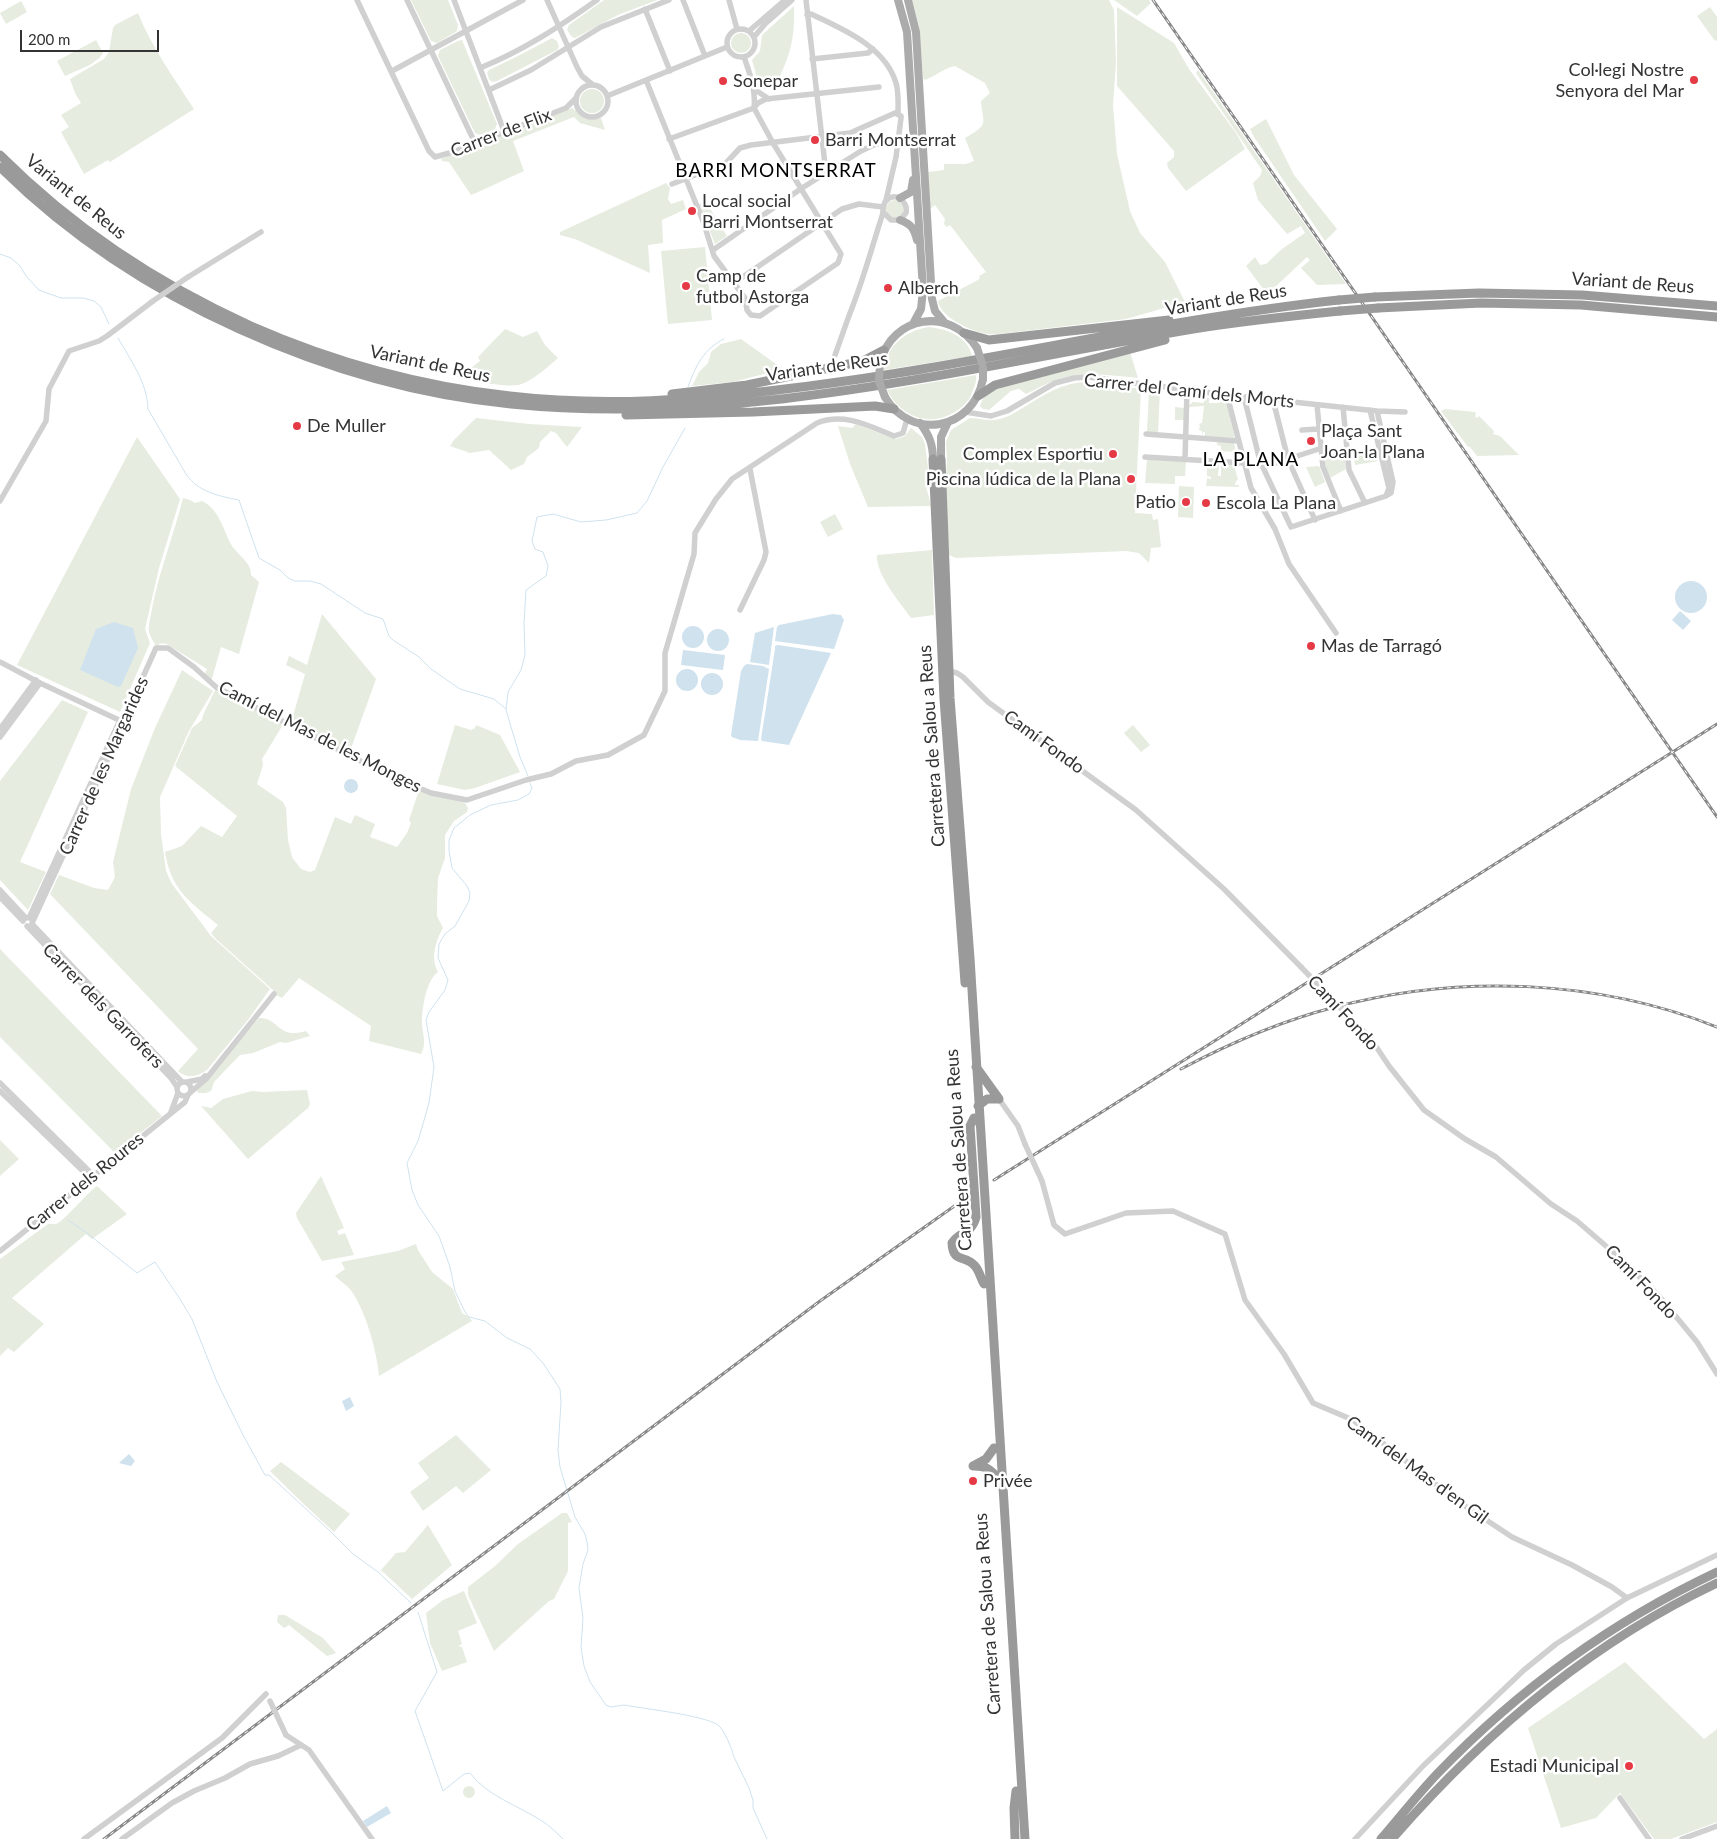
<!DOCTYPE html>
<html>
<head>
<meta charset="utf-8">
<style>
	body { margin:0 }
	#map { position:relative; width:1717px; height:1839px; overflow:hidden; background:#fff; font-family:Lato,sans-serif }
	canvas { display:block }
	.scale { position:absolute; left:20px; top:30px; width:139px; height:22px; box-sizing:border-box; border:2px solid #333; border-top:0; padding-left:6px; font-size:15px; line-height:18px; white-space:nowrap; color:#333; -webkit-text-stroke:4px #fff; paint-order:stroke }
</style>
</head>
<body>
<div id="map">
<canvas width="1717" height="1839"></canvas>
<div class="scale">200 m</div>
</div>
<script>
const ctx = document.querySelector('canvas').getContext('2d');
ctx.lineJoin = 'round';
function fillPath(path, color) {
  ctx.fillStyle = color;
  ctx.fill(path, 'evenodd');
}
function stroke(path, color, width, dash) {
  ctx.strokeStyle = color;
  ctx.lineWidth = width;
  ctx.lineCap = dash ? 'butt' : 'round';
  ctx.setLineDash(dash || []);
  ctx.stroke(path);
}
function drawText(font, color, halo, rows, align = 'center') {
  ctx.font = font + ' Lato,sans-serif';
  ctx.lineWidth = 5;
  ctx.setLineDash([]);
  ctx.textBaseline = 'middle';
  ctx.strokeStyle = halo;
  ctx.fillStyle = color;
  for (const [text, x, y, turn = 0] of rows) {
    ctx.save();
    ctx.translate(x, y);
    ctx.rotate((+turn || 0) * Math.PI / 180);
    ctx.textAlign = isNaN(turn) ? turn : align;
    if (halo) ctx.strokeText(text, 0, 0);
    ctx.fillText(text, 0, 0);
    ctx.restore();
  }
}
const green = new Path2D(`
	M411 0H448L458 25 457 31 437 43 431 41Z
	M604 0H657L618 15 575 38 572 37 567 30 569 25Z
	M912 0H1109L1114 10 1116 62 1113 105 1117 154 1130 211 1140 233 1165 262 1185 302 1126 319 999 334C994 334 988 335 983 333 968 330 940 316 938 301L978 280 980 278 979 276 986 272 950 225 947 227 944 224 945 219 935 205 930 209 928 172 944 170V164H966L974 161 965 138C990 123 983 126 981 101L990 93 985 83 955 66C944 68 936 76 925 80L923 78 919 26Z
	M1114 0H1149L1151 3 1137 16Z
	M21 1 27 12 6 24 0 13Z
	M794 6C795 36 791 54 778 80L774 77 765 90 759 85 752 60 760 51 762 35Z
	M1117 7 1174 43 1189 69 1236 133 1245 149 1186 191 1168 168 1167 163 1174 157V151L1117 86Z
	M1710 7 1717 17V40L1715 41 1697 16Z
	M138 13C152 48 174 78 194 109L110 162 108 160 84 174 61 132 69 127 61 115 81 103 75 93 70 79 104 59 109 52 113 28 115 25Z
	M731 43a10 10 0 1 1 20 0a10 10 0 1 1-20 0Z
	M552 38 557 41 559 47 557 50 497 81 492 82 489 79 487 73 489 70 518 56Z
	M96 40 103 53C96 65 77 70 65 76L57 61Z
	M462 40 497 124 495 129 480 135 475 133 438 56 440 50 458 41Z
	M1198 70 1346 284 1317 285 1301 268 1310 260 1307 257 1273 289 1264 290 1246 266 1255 257 1260 265 1266 264 1282 249 1305 233 1301 226 1287 234 1258 200 1253 183 1260 176 1262 170 1196 73Z
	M580 101a12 12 0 1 1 24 0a12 12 0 1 1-24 0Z
	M572 108 587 118H601L605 130 580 123 574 117 513 141 524 171 476 193 471 195 449 162 442 161 441 159Z
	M1266 119 1294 175 1337 229 1325 241 1254 137 1250 129Z
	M666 183 670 188 668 199 671 204 683 200 686 209 662 220 663 243 648 245 650 273 575 239 560 235V232Z
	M886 209a9 9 0 1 1 18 0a9 9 0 1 1-18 0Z
	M706 202 727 236 715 244 699 204Z
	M705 247 712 320 668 324 661 251Z
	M929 327C946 329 968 336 972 356L884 370C887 345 905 331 929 327Z
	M505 329 523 337 537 331 545 345 558 358C549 366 530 383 518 385 499 387 477 381 458 378L480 361 478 357Z
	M741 339 783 369 733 382 692 386 699 372 708 363 711 352 721 344Z
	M1130 352 1138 378C1112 376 1085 371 1059 379 1048 382 1037 389 1026 394L1019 389 1011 391 989 410 983 409 980 406 983 398 994 388Z
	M976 375C977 380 975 385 973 390 970 401 962 408 953 413 928 428 899 415 887 390Z
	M1087 382 1141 389 1135 513 1152 514 1153 520 1158 519 1161 547 1151 548 1149 563 1139 553 1126 551 956 558 949 555 945 487 947 461 946 442 951 430 970 418C978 418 986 421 994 420 1006 419 1016 412 1026 406 1047 393 1062 383 1087 382Z
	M1149 389 1160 390 1158 433 1147 432Z
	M1204 397 1209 398V403H1218L1219 398 1226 399 1235 438 1205 436V432H1203L1202 435V431L1199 430 1200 425 1198 424 1202 423 1204 406 1188 407 1189 405 1193 402 1204 403Z
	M1175 407 1184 408V420H1175Z
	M1445 409 1475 412 1476 414 1475 416 1477 418 1479 416 1494 431 1493 434 1500 436 1519 455 1477 456 1470 447H1468L1441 411Z
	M476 418 529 424 582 427 567 447 556 433 551 431 540 442 539 448 527 457 524 464 511 470 489 450 470 453 450 446 454 440Z
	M856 424 890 437 896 439 905 436 911 428 922 437 925 444 928 468 926 486 931 506 868 507 850 464 838 426 852 428Z
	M137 437 180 499 159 568 145 629 150 643 120 712 17 665Z
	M1217 441 1234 443 1236 452 1221 451V446L1217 445Z
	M1325 448 1335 449 1336 455H1345L1346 469 1330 478 1326 469Z
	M1376 448 1378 461 1355 465 1353 452Z
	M1147 459 1186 462 1185 476H1175V484L1145 483Z
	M1207 463H1219L1218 476H1221V464L1234 465 1238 480 1236 481 1235 485H1239V487L1206 486 1207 478 1211 479V477L1207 476Z
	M1319 466 1325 482 1315 487 1306 467Z
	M1179 486 1194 487 1193 518 1178 517Z
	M183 498 190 500 195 503 202 501C220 510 223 530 232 546 238 555 252 563 251 575L259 582 239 654 221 647 211 682 204 676 207 669 167 644 162 643 156 646C154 642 150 637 149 632 148 625 151 616 152 609 159 571 174 535 183 498Z
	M835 514 843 529 828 537 820 522Z
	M932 550 934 615 911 618C899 601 876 575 877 555Z
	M322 614 376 679 349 754 291 723 305 674 286 665 289 656 307 665Z
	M182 670 213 691 189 731 160 797 161 834 166 871 172 884 211 936 270 989 248 1020 207 1070C197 1077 187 1079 178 1071L198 1049 50 894 59 875 94 888 108 890 115 877 113 862 131 789 155 728Z
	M216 688 284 723 262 759 263 765 257 784 283 802 286 808 288 840 292 857 301 869 310 872 315 870 335 817 351 824 355 815 375 824 370 837 397 847 407 833 411 823 409 820 419 790 459 801 465 803 468 808 467 812 454 821 445 835V858L438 878 437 903V916L443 928C436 940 430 958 438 972 426 981 423 1005 422 1019 421 1031 428 1042 421 1054L369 1041 371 1026 299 978 282 998 274 994 273 990 216 939 211 933 218 925C190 902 171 890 165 852L182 846 201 826 222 837 237 816 175 766 192 728 202 720 203 715Z
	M62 700 88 712 20 862 46 872 28 910 0 880V781Z
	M455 725 471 730 475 728 476 725 500 735 520 772 475 788 465 790 437 784Z
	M1133 725 1150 745 1141 752 1124 733Z
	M0 949 162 1116 115 1153 0 1037Z
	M259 1018C279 1017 277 1040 306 1031L310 1036 286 1043 280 1042 253 1053 240 1055 214 1082 211 1091 206 1093H198L197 1090Z
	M307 1090 310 1104 308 1108 248 1159 201 1106 211 1108 223 1099 252 1091 263 1092Z
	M0 1140 19 1159 0 1176Z
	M321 1176 344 1228 337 1231 339 1235 345 1233 354 1255 322 1261 297 1218 296 1213Z
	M97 1186 127 1214 92 1239 86 1234 12 1298 44 1324 14 1352 8 1348 0 1356V1259L48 1224C51 1223 53 1225 56 1224 62 1223 88 1192 97 1186Z
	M416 1244 418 1250 432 1272 453 1289 462 1313 469 1317 472 1321 379 1376C377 1352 367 1316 354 1295 350 1287 341 1282 335 1276L345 1269 341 1262 398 1251Z
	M456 1435 491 1470 463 1493 456 1486 423 1511 410 1492 429 1478 418 1463Z
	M281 1462 350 1514 334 1532C312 1512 291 1492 270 1471Z
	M562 1513H567L572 1522 568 1523V1571L554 1599 549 1601 494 1651 468 1595V1587L495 1566 518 1544Z
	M428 1525 452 1565 412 1599 381 1570 396 1553 405 1552Z
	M464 1591 477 1623 458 1631 462 1644 458 1646 462 1647 467 1662 442 1671 430 1643 426 1613 443 1600Z
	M278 1615H285L323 1638 336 1653 327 1656 289 1625 284 1628 277 1622Z
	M1625 1662 1704 1739 1717 1729V1822L1671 1839H1654L1620 1793 1596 1818 1561 1828 1528 1728Z
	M463 1792a6 6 0 1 1 12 0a6 6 0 1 1-12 0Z`);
const water = new Path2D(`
	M1675 597a16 16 0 1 1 32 0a16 16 0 1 1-32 0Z
	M1680 611 1691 621 1683 630 1672 620Z
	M833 614 841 615 844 620 834 649 775 641 777 627 779 625Z
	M114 622 133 628 138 648 121 686 118 687 80 670 96 629Z
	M682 637a11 11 0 1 1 22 0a11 11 0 1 1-22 0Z
	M774 627 769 665 750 662 755 633Z
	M707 640a11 11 0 1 1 22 0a11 11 0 1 1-22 0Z
	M778 645 831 653 789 745 762 741 761 739 775 649V646Z
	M683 650 725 655 723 670 681 665Z
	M747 664 763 666 769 669 758 741 740 740 732 737 731 735 741 671 744 666Z
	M676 680a11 11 0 1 1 22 0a11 11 0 1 1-22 0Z
	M701 684a11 11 0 1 1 22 0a11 11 0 1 1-22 0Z
	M344 786a7 7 0 1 1 14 0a7 7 0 1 1-14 0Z
	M350 1397 354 1406 346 1411 342 1401Z
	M129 1454 135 1461 131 1466 119 1463Z
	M387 1806 391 1813 367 1827 363 1821Z`);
const stream = new Path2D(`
	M0 254 11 258 20 266 26 276 39 290 61 298H83L94 301 101 307 109 324
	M118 338C131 361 147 382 148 409L186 474C198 492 219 496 239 500L259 558 280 570 288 578 295 581H310L321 584 365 613 383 619 389 636 393 640 419 657 431 669 460 689 494 699 506 709
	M688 387C695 367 704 348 724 339
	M528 776 520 757 506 710 508 692 521 670 525 655 524 623 526 590 546 576 548 566 543 552 535 549 532 541 537 517 553 514 581 522 606 520 637 513 647 501 663 467 685 428
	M530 783 532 788 529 794 518 800 491 805 470 815 454 828 449 840V851L452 868 467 886 470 893 469 901 455 926 445 934 439 944 438 958 448 980 445 990 429 1012 426 1020 434 1067 429 1103 418 1141 407 1163 412 1190 418 1205 439 1236 450 1267 455 1291 465 1312 469 1317 485 1321 507 1338 530 1349 543 1363 560 1389 561 1402 558 1450 560 1467 575 1517 585 1534 587 1542 588 1550 583 1564 579 1588 583 1618 581 1647 584 1666 590 1682 606 1705 611 1707 624 1705C645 1709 703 1715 718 1725 723 1728 733 1750 733 1755L749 1788 753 1800V1808L767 1839
	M68 1220 87 1233 137 1273 155 1262 180 1299 192 1319 217 1382 243 1435 265 1475H269L330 1531 353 1554 378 1572 411 1603
	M418 1612 437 1672 415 1711 443 1791 464 1774 470 1773C487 1796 519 1806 542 1821 550 1826 556 1832 563 1839`);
const minor = new Path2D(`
	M357 0 429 151 435 157 453 152 566 108 576 98
	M407 0 475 143
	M454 0 504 131
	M547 0 577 67 582 76 593 85
	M683 0 705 56
	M729 0 737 29
	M806 0 826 173
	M645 9 670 71
	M807 15 811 14C842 29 885 46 896 83 899 93 898 104 898 114
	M727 43a14 14 0 1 1 28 0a14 14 0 1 1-28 0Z
	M749 31 785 0
	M754 37 765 24 792 0
	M744 57C750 74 756 90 754 108
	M812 59 868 53 873 49
	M480 68C524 50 559 27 597 0
	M392 71 523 0
	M646 80 703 221 714 256 745 298 747 310 751 315 760 316 838 263 841 254 773 143 754 108
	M576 101a16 16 0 1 1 32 0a16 16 0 1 1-32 0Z
	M754 89 769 99
	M489 90 531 70 601 27 669 0
	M607 96 727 47
	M669 139 754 108 758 103 766 99 879 87
	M672 184 726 163 740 148 751 145 850 133 895 113 901 116V118L896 157 886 200
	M713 250 802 188 861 151 876 144H898
	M188 277 261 232
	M734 283 842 209 859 204 883 207
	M835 355C841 339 846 323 852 308 864 277 872 247 882 216 884 211 882 207 885 202 894 190 909 201 906 213L900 220H891L884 213
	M1227 395 1251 488 1275 529 1289 564 1336 633
	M1244 397 1260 461 1291 527 1386 496
	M1273 400 1288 459 1315 520
	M1317 405 1323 467 1341 511
	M1343 407 1349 470 1365 503
	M1370 410 1389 488 1386 496 1391 493 1393 482 1377 411
	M965 412 991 416 1007 411 1055 383 1074 378 1089 377 1227 395 1377 411 1405 412
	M1302 430 1319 429
	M1146 434 1238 441
	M1145 457 1244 463
	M1185 459 1187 390
	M1263 467 1322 448
	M0 501 46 421 49 389 69 351 99 341 107 336 153 301
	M740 610 764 560 766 552 750 469
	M0 662 40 683 121 721
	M949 671 957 673 963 677 988 702 1136 810 1224 889 1301 967
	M0 729 36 680
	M0 737 40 683
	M0 890 26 918
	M0 897 23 921
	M29 918 120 720
	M32 923 122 728 124 719 156 648H168L194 667 216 687 388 775 431 793 467 800 526 780 551 774 576 761 608 755 644 735 665 691V653L694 554 695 533 716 499 732 479 817 423C844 412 869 426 894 436L903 433 907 419
	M32 924 182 1082
	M27 926 171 1078 177 1087
	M1351 1019 1371 1039 1389 1066 1424 1110 1465 1139 1496 1157 1551 1204 1577 1221 1621 1259 1659 1296 1697 1342 1717 1374
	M177 1089a7 7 0 1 1 14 0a7 7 0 1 1-14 0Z
	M187 1082 202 1079 205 1076
	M0 1083 94 1176
	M0 1091 86 1174 94 1176
	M191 1092 206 1079 274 994
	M999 1099 1018 1126 1025 1144
	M171 1112 178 1093
	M1042 1181 1054 1225 1065 1234 1126 1213 1173 1211 1225 1234 1245 1300 1284 1354 1313 1403 1353 1420 1456 1500 1512 1537 1572 1565 1612 1587 1627 1598
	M0 1251 185 1102 188 1095
	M286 1735 309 1750 372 1839
	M1620 1798 1649 1839
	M84 1839 222 1738 266 1694
	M122 1839 172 1803 194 1791 225 1778 250 1764 278 1756 301 1745
	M1355 1839 1423 1766 1524 1670 1556 1644 1627 1598 1717 1555
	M1682 1839 1717 1826`);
const major = new Path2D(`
	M898 0 907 32 923 290 921 309 913 324
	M908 0 916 32 932 299 935 311 945 323
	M900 198 911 192 913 180
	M900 220C911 224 914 228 917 240
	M880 363C892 315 950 306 977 348
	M885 397C911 441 973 431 983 379
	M920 423C929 435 933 444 933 459
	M941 459V437L948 422`);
const highway = new Path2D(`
	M0 155C72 227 158 284 251 326 333 362 420 386 510 396 603 407 700 400 793 388 976 366 1155 320 1339 300
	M0 167C68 235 152 290 239 329 325 368 417 395 511 404 741 427 968 367 1193 329 1242 321 1291 316 1340 311
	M1375 297 1479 293 1582 295 1717 306
	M1378 308 1481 303 1581 305 1717 317
	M964 333 989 340 1169 320
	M672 394 747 385 863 361 884 350
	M978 396 995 385 1165 340
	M626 415 753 412 875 406 894 409
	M933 459 944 699 965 983
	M941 459 950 698 970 958 1025 1839
	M976 1067 999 1099
	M978 1106 987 1099H999
	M974 1118 970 1126 976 1217C971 1235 961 1230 952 1243 953 1264 965 1254 975 1266 979 1270 981 1279 984 1284
	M973 1466 986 1459 994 1448
	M974 1466C985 1466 989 1468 996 1476
	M1015 1839 1014 1808 1016 1791
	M1381 1839C1400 1817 1418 1794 1438 1773 1518 1690 1613 1621 1717 1572
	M1392 1839C1484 1733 1590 1643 1717 1583`);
const rail = new Path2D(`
	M1153 0 1717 817
	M1181 1069C1230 1043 1281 1021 1335 1007 1459 974 1597 979 1717 1027
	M994 1180 1717 724
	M104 1839 820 1301 970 1195`);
const minorBridge = new Path2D(`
	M153 301 188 277
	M1301 967 1351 1019
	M1025 1144 1042 1181
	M270 1701 286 1735`);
const majorBridge = new Path2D(`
	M977 348 982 363
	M880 363 879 381 885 397
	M983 379V368`);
const highwayBridge = new Path2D(`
	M1339 300 1375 297
	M1340 311 1378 308`);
const markers = [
	[1694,80,5,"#e63946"],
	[723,81,5,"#e63946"],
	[815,140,5,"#e63946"],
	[692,211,5,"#e63946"],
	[686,286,5,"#e63946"],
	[888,288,5,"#e63946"],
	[297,426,5,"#e63946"],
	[1311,441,5,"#e63946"],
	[1113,454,5,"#e63946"],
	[1131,479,5,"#e63946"],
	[1186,502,5,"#e63946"],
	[1206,503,5,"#e63946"],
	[1311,646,5,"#e63946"],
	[973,1481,5,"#e63946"],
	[1629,1766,5,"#e63946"]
];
const poiNames = [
	["Col·legi Nostre",1684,70,"right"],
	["Senyora del Mar",1684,91,"right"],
	["Sonepar",733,81],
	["Barri Montserrat",825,140],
	["Local social",702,201],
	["Barri Montserrat",702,222],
	["Camp de",696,276],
	["futbol Astorga",696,297],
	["Alberch",898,288],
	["De Muller",307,426],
	["Plaça Sant",1321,431],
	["Joan-la Plana",1321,452],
	["Complex Esportiu",1103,454,"right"],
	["Piscina lúdica de la Plana",1121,479,"right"],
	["Patio",1176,502,"right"],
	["Escola La Plana",1216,503],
	["Mas de Tarragó",1321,646],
	["Privée",983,1481],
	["Estadi Municipal",1619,1766,"right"]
];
const streetNames = [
	["Carrer de Flix",501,133,-21],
	["Variant de Reus",76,197,39],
	["Variant de Reus",1633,283,4],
	["Variant de Reus",1226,300,-9],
	["Variant de Reus",430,364,12],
	["Variant de Reus",827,367,-8],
	["Carrer del Camí dels Morts",1189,391,6],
	["Camí del Mas de les Monges",320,737,27],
	["Camí Fondo",1044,742,36],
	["Carretera de Salou a Reus",932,746,-94],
	["Carrer de les Margarides",104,766,-66],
	["Carrer dels Garrofers",103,1006,46],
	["Camí Fondo",1343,1013,47],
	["Carretera de Salou a Reus",959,1150,-94],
	["Carrer dels Roures",85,1182,-39],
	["Camí Fondo",1641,1282,46],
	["Camí del Mas d'en Gil",1417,1470,36],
	["Carretera de Salou a Reus",988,1614,-94]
];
const neighbourhoodNames = [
	["BARRI MONTSERRAT",776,171],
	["LA PLANA",1251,460]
];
fillPath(green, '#e6ecdf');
fillPath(water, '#cfe2ee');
stroke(stream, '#cfe2ee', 1);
stroke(minor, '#d0d0d0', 5.5);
stroke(major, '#ababab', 8);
stroke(highway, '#9a9a9a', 9);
stroke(rail, '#888', 3);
stroke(rail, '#fff', 1, [4]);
stroke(minorBridge, '#d0d0d0', 5.5);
stroke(majorBridge, '#ababab', 8);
stroke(highwayBridge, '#9a9a9a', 9);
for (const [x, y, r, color] of markers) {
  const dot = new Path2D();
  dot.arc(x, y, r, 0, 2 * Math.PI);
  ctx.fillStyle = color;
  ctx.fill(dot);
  stroke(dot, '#fff', 2);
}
drawText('18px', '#333', '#fff', poiNames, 'left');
drawText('18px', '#333', '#fff', streetNames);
ctx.letterSpacing = '1px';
drawText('19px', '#000', '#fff', neighbourhoodNames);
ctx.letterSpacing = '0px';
</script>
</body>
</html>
